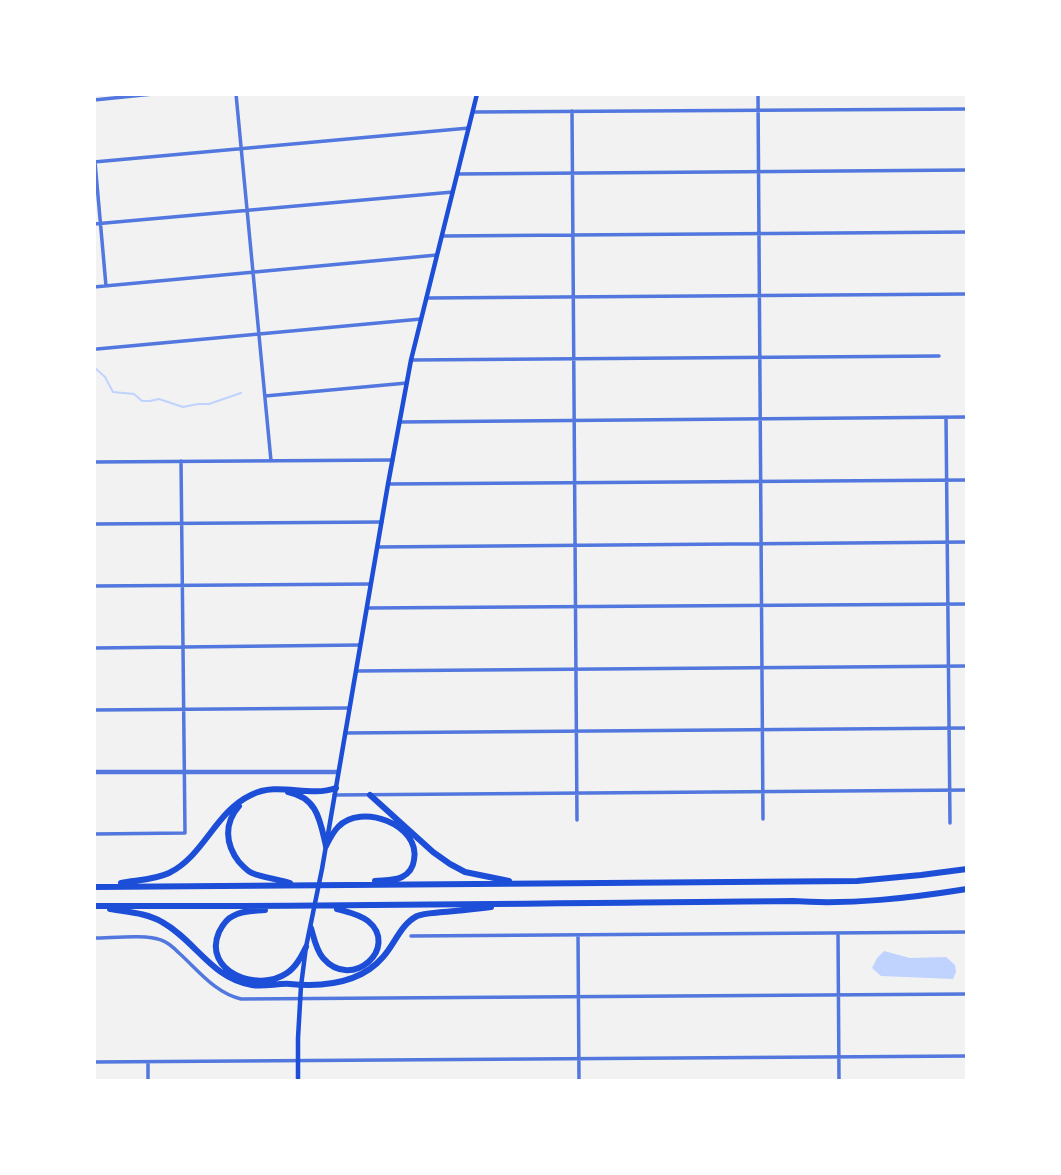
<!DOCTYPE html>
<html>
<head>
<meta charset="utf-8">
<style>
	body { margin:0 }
	#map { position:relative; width:1061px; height:1175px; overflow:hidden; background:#f2f2f2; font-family:"Fira Sans Condensed",sans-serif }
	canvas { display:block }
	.frame { position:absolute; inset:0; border:96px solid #fff; pointer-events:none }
</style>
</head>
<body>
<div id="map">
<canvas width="1061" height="1175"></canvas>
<div class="frame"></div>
</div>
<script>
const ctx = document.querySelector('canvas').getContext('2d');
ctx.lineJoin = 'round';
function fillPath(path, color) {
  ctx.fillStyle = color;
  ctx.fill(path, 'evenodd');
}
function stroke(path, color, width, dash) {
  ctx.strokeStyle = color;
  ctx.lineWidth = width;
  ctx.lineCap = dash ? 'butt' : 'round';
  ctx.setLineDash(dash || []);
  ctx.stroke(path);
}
const water = new Path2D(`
	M884 951 910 958 946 957 955 965 956 972 953 979 881 976 872 968 877 958Z`);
const stream = new Path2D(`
	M94 367 105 377 113 392 134 394 142 401H150L159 399 183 407 198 404H209L241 393`);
const minor = new Path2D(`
	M236 94 271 461
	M758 94 763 819
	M94 100 153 94
	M572 111 577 820
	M473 112 967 109
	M94 162 469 128
	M95 162 106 286
	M457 174 967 170
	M94 224 453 192
	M442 236 967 232
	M94 287 437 255
	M426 298 967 294
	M97 349 421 319
	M411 360 939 356
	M265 396 407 383
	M946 417 950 823
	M399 422 967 417
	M94 462 393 460
	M388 484 967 480
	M94 524 382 522
	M377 547 967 542
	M94 586 371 584
	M367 608 967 604
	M94 648 360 645
	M356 671 967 666
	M94 710 349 708
	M345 733 967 728
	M334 795 967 790
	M94 834 185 833 181 461
	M838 933 839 1080
	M578 935 579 1080
	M411 936 967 932
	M94 938C112 938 146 934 161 940 168 942 174 948 179 953 198 970 215 993 241 999L967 994
	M94 1062 967 1056
	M148 1062V1080`);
const tertiary = new Path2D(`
	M94 772H338`);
const secondary = new Path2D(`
	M298 1080V1038L301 986 306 947 322 869 388 484 411 360 477 94`);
const motorway = new Path2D(`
	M288 792C318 798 320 821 326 846
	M370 795 433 852 450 864 465 872 509 881
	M239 806C224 823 225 844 239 862 243 866 247 871 252 873 264 878 278 879 290 883
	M326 846C329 840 333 832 338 827 361 802 421 825 414 860 413 868 408 874 402 877 394 881 383 880 375 881
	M121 883C137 880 154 880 169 873 204 856 215 812 251 795 278 781 308 798 336 788
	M94 887 857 881 921 875 967 869
	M94 906C328 907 560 903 793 901 851 905 910 898 967 889
	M110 909C127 912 147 913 162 922 195 940 212 979 252 985 265 987 278 983 290 984 323 987 360 984 383 957 395 944 400 925 417 916 424 913 435 913 443 912 459 911 475 909 491 907
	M265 910C255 911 242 910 233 916 226 919 222 926 219 932 202 972 258 993 287 973 296 967 301 957 306 947
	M311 928C314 938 316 950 323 958 352 992 400 947 368 921 359 914 348 912 337 909`);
fillPath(water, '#bfd3fe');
stroke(stream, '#bfd3fe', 2);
stroke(minor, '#5277de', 3.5);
stroke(tertiary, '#5277de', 4.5);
stroke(secondary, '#1d4ed8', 4.5);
stroke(motorway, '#1d4ed8', 6);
</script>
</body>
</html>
